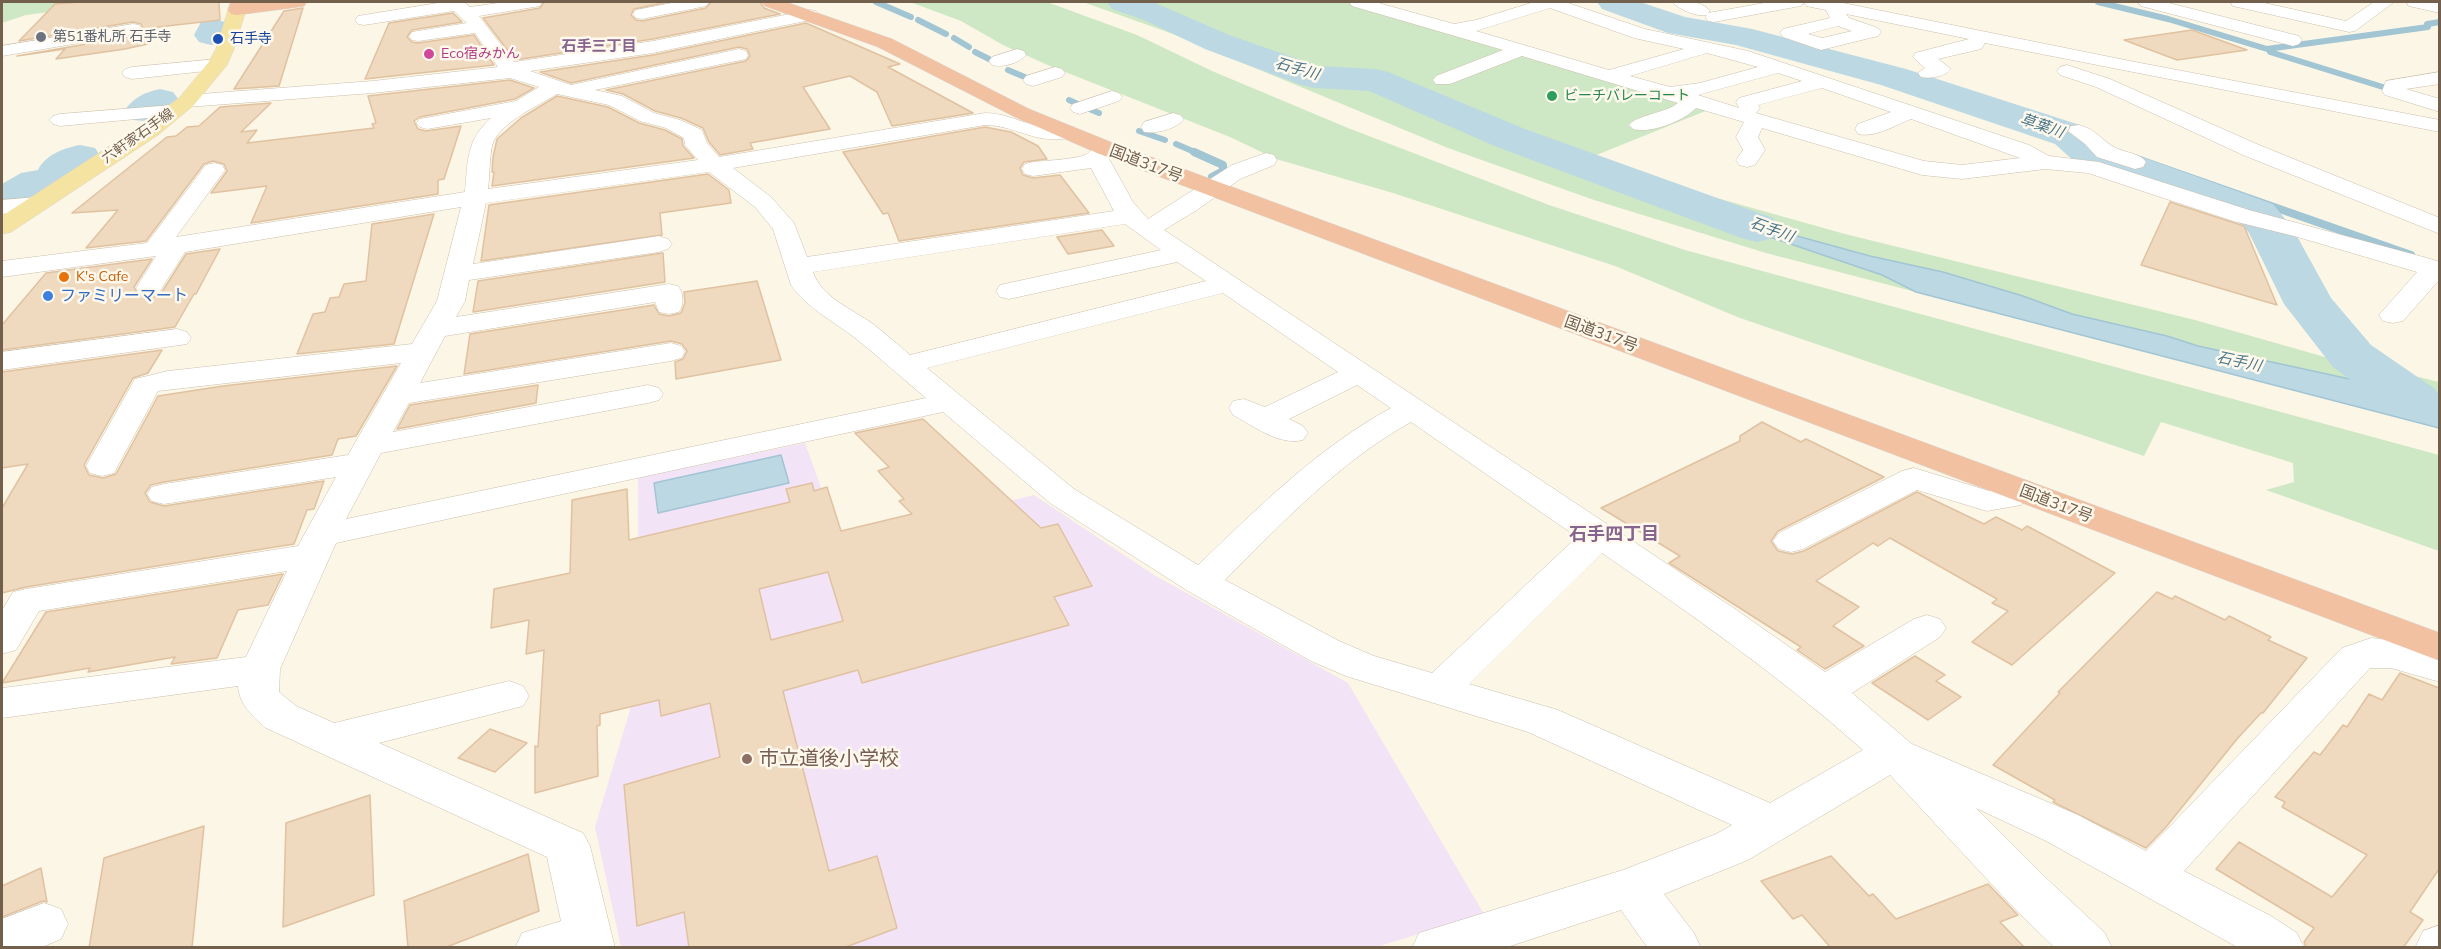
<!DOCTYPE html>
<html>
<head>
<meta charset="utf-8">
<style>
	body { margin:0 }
	#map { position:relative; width:2441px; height:949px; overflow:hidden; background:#fbf6e6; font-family:Mulish,sans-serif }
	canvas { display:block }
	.frame { position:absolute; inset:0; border:3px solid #725f4c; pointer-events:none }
</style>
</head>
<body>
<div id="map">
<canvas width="2441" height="949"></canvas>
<div class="frame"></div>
</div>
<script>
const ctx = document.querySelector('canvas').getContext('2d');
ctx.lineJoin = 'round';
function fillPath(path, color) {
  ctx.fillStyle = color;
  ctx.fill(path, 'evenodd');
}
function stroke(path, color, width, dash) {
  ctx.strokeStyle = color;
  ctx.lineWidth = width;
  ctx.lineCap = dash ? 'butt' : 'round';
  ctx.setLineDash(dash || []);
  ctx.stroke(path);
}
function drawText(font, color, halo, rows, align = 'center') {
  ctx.font = font + ' Mulish,"Noto Sans JP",sans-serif';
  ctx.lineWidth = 5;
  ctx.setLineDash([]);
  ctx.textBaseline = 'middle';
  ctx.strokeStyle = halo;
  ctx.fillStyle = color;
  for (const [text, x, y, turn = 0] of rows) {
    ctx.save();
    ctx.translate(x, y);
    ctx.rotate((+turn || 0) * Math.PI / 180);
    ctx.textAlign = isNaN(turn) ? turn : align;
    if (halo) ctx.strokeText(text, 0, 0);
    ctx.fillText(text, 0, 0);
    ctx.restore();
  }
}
const education = new Path2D(`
	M805 443 841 543 1034 495 1154 575 1348 683 1484 914 1373 948 621 947 595 827 639 680 638 478Z`);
const green = new Path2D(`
	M2 2H57L56 3H65L49 12 26 15 2 23Z
	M910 2H1047L1137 35 1212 71 1348 128 1549 205 1685 250 2439 455V551L2266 490 2294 482 2293 463 2161 422 2144 456 1740 318 1615 266 1393 193 1276 159 1230 137 1050 66 1003 45 961 21Z
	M1083 2H1350L1713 108 1594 156 1396 80 1525 136 1681 188 1845 234 2195 320 2339 361 2361 382 2198 346 2167 336 2072 314 2023 296 1943 272 1870 256 1768 228 1686 201 1761 234 1882 275 1916 292 1766 253 1594 200 1448 148 1173 34Z
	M2379 367 2439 382V396Z`);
const water = new Path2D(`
	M1676 197 1768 228 1870 256 1943 272 2023 296 2072 314 2167 336 2198 346 2359 381 2339 361 2379 367 2439 396V428L1916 292 1882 275 1761 234Z
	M781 455 789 483 658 513 654 483Z`);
const streamFar1 = new Path2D(`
	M876 2 911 17
	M2098 2 2168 19 2267 49 2428 27 2427 24 2440 22
	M918 20 946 34
	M954 38 969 47
	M975 52 989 59
	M2270 52 2386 88
	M1008 70 1027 78
	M1069 100 1082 106
	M1087 108 1099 113
	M1139 131 1165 140
	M2077 142 2086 144
	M1176 144 1197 153`);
const stream = new Path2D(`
	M1194 152 1223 165V171L1212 177
	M2134 158 2411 255`);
const river = new Path2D(`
	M1107 2H1153L1229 35 1318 66 1375 69 1388 72 1525 129 1773 218 1780 228 1773 238 1757 242 1741 238 1497 147 1369 91 1314 88 1301 85 1205 49 1144 20 1112 9Z
	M1597 2H1640L1685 17 1752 29 1906 69 2083 126 2105 144 2273 204 2293 229 2331 298 2371 345 2435 389C2441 398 2441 404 2435 413L2415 418 2395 413 2333 367 2284 304 2249 233 2241 224 2075 162 2055 144 1881 85 1736 45 1668 33 1602 9Z
	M213 19 225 22 230 29 223 42 211 45 199 42 194 35 201 22Z
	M160 89 173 92 179 100C167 118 150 124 129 119L124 111C133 98 145 92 160 89Z
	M80 145 95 148 101 157C91 171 74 180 57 181 50 198 20 213 2 215V184L21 173 38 170C45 155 64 148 80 145Z`);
const building = new Path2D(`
	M80 2H219L220 20 149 28 148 44 125 49 56 59 65 49 17 56 139 35 144 30 141 24 133 22 19 41 55 4Z
	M544 2H668L634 9 631 15 636 20 642 21 706 8 711 2H760L764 8 780 14 653 39 515 60 483 18 540 8Z
	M303 8 279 86 234 89 284 11Z
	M453 13 462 22 412 30 407 37 412 42 418 43 474 35 494 65 365 79 389 23Z
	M806 23 900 64 888 67 973 113 892 126 877 92 850 76 803 87 830 129 750 143 753 149 720 155 709 142 703 128 681 118 655 111 623 94 606 90 746 61 750 56 747 49 739 47 571 83 540 72 653 55Z
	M2192 30 2247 50 2177 60 2124 40Z
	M510 80 534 88 515 99 420 117 414 121 418 129 426 131 461 126 444 179 438 180V194L251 223 267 186 211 193 227 171 224 164 213 161 204 164 146 241 86 248 118 210 72 213 167 137 176 136 187 127 199 126 220 107 271 103 241 132 257 130 247 143 374 128 372 124 376 123 368 96Z
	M557 96 608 107 639 123 665 130 682 139 683 146 694 158 492 186 494 172H492L493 157 497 139 521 118Z
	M985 127 1011 132 1038 146 1047 159 1024 162 1020 168 1023 175 1033 178 1060 175 1089 213 899 241 888 213 883 214 843 152Z
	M708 174 729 190 731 203 660 213 662 235 481 261 489 205Z
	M2170 202 2244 226 2277 305 2141 265Z
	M434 214 394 344 297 354 313 314 325 312 330 298 339 297 344 284 366 281 372 224Z
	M1102 230 1114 246 1068 254 1057 237Z
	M220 249 196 294H194L175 327 2 350V325L46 273 152 259 134 287 138 295 149 298 160 295 186 254Z
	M663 253 665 282 473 312 478 281Z
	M757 281 781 360 676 379 675 362 683 359 687 351 682 344 671 341 464 374 470 334 654 305 659 314 669 316 681 313 685 303 684 292Z
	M162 350 148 373 133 378 84 465 89 475 103 478 116 474 158 396 223 386 397 366 356 436 338 439 332 455 164 482 151 485 145 493 150 502 164 506 324 481 314 509 307 510 294 544 26 587 2 593V508L28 464 2 468V372Z
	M538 385 536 403 397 429 410 405Z
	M923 419 1041 528 1058 524 1092 586 1054 597 1069 625 862 683 858 670 783 691 829 871 877 856 897 928 843 948H689L684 912 637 926 624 785 720 757 710 703 661 716 659 700 600 714V725L597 726 598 776 535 793V746L538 747 544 650 526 654 529 620 491 628 494 589 570 573 572 500 627 489 629 540 790 502 786 489 812 483 814 491 827 487 841 531 912 514 899 501 904 499 878 471 889 467 855 433ZM828 572 843 621 771 640 759 589Z
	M1762 422 1801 442 1806 439 1884 477 1778 531 1771 541 1778 551 1792 554 1804 551 1917 492 1984 524 1996 517 2022 530 2027 526 2115 573 2012 665 1972 642 2008 611 1992 603 1997 599 1890 538 1878 546 1873 543 1816 581 1859 607 1833 626 1864 646 1825 669 1797 650 1801 647 1669 563 1680 556 1601 508 1740 441V436Z
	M283 574 268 605 238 610 217 658 171 664 175 657 88 672 90 668 2 683 46 612Z
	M2157 592 2172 599 2175 596 2225 620 2229 616 2271 637 2268 640 2307 658 2263 713H2261L2237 739 2166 827 2146 848 2053 802 2055 800 1993 765 2060 693 2058 692Z
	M1915 656 1945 675 1936 681 1961 697 1928 720 1872 683Z
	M2400 673 2439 688V869L2410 912 2423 920 2403 948H2306L2304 942 2314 928 2216 869 2239 842 2332 897 2367 855 2282 807 2285 802 2275 797 2314 752 2320 755 2343 725 2347 727 2369 694 2382 700Z
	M490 729 527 743 495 772 458 758Z
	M370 795 374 895 283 927 286 823Z
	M204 826 192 948H89L104 858Z
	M528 854 539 911 444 948H408L404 901Z
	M1831 856 1869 896 1873 894 1896 919 1988 884 2018 915 2000 922 2025 948H1831L1802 915 1793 919 1761 881Z
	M41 868 47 902 43 901 2 917V886Z`);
const minor = new Path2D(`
	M444 2H464L470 7 505 2H542L540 6 534 7 479 16 514 62 653 41 810 10 816 11 819 15 816 19 810 20 653 53 530 71 571 85 739 49 746 51 748 55 746 59 595 90 622 96 654 113 680 120 702 130 707 143 719 157 985 113C1008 113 1024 125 1045 127 1055 129 1064 125 1074 127L1077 132 1074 137C1035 146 1020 126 985 125L733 168 771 197 794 223 807 257 1114 211 1091 168 1033 176 1025 174 1022 169 1025 164 1033 162C1043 161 1077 159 1085 155 1096 149 1097 139 1113 143L1116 148 1108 157 1133 202 1148 219 1232 165 1266 153 1274 155 1277 160 1274 165 1240 179 1197 210 1164 230 1735 609 1825 672 1914 619 1927 615 1940 619 1946 628 1940 637 1852 693 1912 744 2078 815 2146 851 2342 648 2371 638 2391 640 2440 654V682L2391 668H2370L2184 871 2271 916 2297 933 2304 948H2239L2046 841 1976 808 2046 878 2105 933 2112 948H2055L2012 906 1890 775 1748 860 1664 894 1694 933 1701 948H1648L1621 910 1504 948H1412L1419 933 1623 870 1716 834 1732 825 1528 732 1346 676 1311 661 1188 591 1050 503 943 412 336 543 280 669 279 692 296 706 334 723 509 681 523 686 529 696 523 706 379 743 583 833 590 846 615 948H515L522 933 561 921 547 857 266 728C253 717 239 704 238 686L2 718V688L246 657 287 571 39 611 16 650 2 654V610L13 592 26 589 298 546 336 477 164 504 152 501 147 494 152 487 164 484 348 455 401 363 158 391 114 473 102 476 90 473 86 466 135 379 168 371 412 344 437 301 461 207 185 252 158 294 149 296 140 294 136 288 156 256 2 277V261L147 243 206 165 214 163 222 165 225 170 176 237 465 192C468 160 466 140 491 118L427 129 420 127 416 123 420 119 516 101 539 87 510 78 373 93 187 107 180 105 177 101 180 97 187 95 373 81 498 67 475 33 418 41 412 40 409 36 412 32 418 31 467 23 454 11 364 25 358 24 355 20 358 16 364 15ZM557 94 609 105 640 121 666 128 684 138 685 145 698 160 488 189C490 175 489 160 492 146 497 124 539 105 557 94ZM709 172 755 207 773 229 791 285C807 308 833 321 855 338 879 357 902 378 926 398L346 519 381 453 648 403 659 400 663 394 659 388 648 385 393 432 409 403 671 361 681 358 685 352 681 346 671 343 420 383 445 336 655 302 659 312 669 314 679 312C684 304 684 294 678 286L669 284 456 317 465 301 469 280 659 252 668 249 672 244 668 239 659 236 473 264 486 203ZM1125 224 1161 250 1009 283 1000 285 996 291 1000 297 1009 299 1177 262 1206 281 910 355C898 345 886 334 873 324 852 309 821 297 813 272ZM1223 293 1338 372 1265 407 1244 399 1233 401 1229 408 1233 415C1254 426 1279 446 1303 440L1308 433 1303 426 1289 419 1357 385 1391 408C1317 448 1258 508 1198 565L1074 489 927 368ZM1411 422 1577 537 1432 673 1374 656 1339 641 1225 580C1282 523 1339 462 1411 422ZM1602 553C1692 615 1781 677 1863 750L1770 803 1558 710 1469 684Z
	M677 2H709L706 6 642 19 636 18 633 14 636 10Z
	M1349 2H1375L1454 24 1476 20 1534 2H1565L1645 29 1748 51 2029 145 2049 156 2099 162 2249 210 2427 258 2440 262V279L2403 321 2393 323 2383 321 2379 315 2417 272 2294 236 2233 221 2088 173 2045 169 1962 179 1922 175 1762 128 1758 137 1765 150 1755 165 1747 167 1739 165 1736 160 1743 150 1736 137 1744 122 1696 108C1684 121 1650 134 1633 129L1629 125C1637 115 1666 113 1678 103L1522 56 1450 84H1436L1433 80 1436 76 1503 50 1352 6ZM1550 8 1634 38 1684 49 1609 70 1476 31ZM1707 53 1758 67 1700 83 1670 87 1630 76ZM1778 73 1802 81 1739 98 1736 102 1739 108 1698 95ZM1822 88 1891 112 1858 124 1855 129 1858 134C1875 138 1896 125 1911 119L2020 158 1962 165 1924 161 1756 113 1760 108 1758 105Z
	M1672 2C1685 1 1701 0 1710 11L1708 13 1770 2H1838L2130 61 2440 120V132L1985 43 1981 49 1938 59 1951 69C1945 77 1930 79 1921 77L1918 73 1925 68 1913 57 1915 53 1969 39 1846 14 1849 18 1878 28 1881 32 1878 36 1821 50 1783 37 1780 33 1783 29 1830 18 1826 10 1806 6 1804 2 1801 6 1795 7 1714 22 1708 21 1705 17 1707 15C1696 17 1680 10 1672 2ZM1838 26 1852 31 1822 38 1808 34Z
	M2138 2H2165L2299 36 2302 40 2299 44 2293 46 2141 6Z
	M2230 2H2260L2346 21 2374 2H2394L2355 31 2349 32 2233 6Z
	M2406 2 2440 3V13L2409 6Z
	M133 24 139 25 142 29 139 33 2 56V46Z
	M1017 49 1024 51 1026 55C1020 63 1003 68 992 65L989 61 992 57Z
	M217 59 224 61 227 65 224 69 132 79 125 77 122 73 125 69 132 67Z
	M2067 65 2110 79 2259 145 2440 218V234L2243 155 2096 87 2060 75 2057 71 2060 67Z
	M1055 67 1062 69 1065 73 1062 77 1033 86 1026 84 1023 80 1026 76Z
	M2440 72V84L2406 89 2440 99V112L2385 95 2382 91 2386 81Z
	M1112 91 1119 93 1122 97 1119 101 1080 114 1073 112 1070 108 1073 104Z
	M173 105 180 107 183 111 180 115 60 126 53 124 49 120 53 116 60 114Z
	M1173 113 1180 115 1184 119C1177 129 1156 134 1144 132L1141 127 1144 122Z
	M2079 125C2099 130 2102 142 2116 148 2126 153 2140 153 2146 162L2143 167 2135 169 2097 157 2085 144 2068 131 2071 126Z
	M38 197 46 199 50 204 46 209 2 214V200Z
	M177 329 187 332 191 338 187 344 2 370V352Z
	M1914 468 1989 491 1998 489 2003 482 2015 479 2027 482 2032 489 2021 505 1987 511 1917 490 1803 549 1791 552 1779 549 1773 541 1779 533 1902 471Z
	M44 903 61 909 68 924 61 939 40 948H2V919Z
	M2440 925V948H2415L2423 931Z`);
const major = new Path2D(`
	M237 5 243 6 246 10 234 49 227 65 194 105 158 135 11 232 2 234V216L142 125 180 97 208 63 216 49 228 10 231 6Z`);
const highway = new Path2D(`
	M231 2H248V3L307 2 304 6 298 7 237 15 231 14 228 10Z
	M762 2H786L892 39 1029 109 1113 143 2440 633V661L1097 153 1015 117 878 47 765 6Z`);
const markers = [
	[41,37,6,"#6b7280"],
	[218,39,6,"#1a4fb4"],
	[429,54,6,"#d1479c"],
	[1552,96,6,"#2e9e5b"],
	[64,277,6,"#e8710a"],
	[48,296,6,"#3f7fe0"],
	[747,759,6,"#8d6e63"]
];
const farWorshipnames = [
	["第51番札所 石手寺",53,37]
];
const farTransitnames = [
	["石手寺",230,39]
];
const farHotelnames = [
	["Eco宿みかん",441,54]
];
const farLeisurenames = [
	["ビーチバレーコート",1564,96]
];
const farStreetnames = [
	["六軒家石手線",138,136,-35]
];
const farFoodnames = [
	["K's Cafe",76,277]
];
const farNeighbourhoodnames = [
	["石手三丁目",599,46]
];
const farWaternames = [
	["石手川",1297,69,16],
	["草葉川",2042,126,19],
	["石手川",1772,230,20],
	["石手川",2239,362,12]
];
const streetNames = [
	["国道317号",1146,164,21],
	["国道317号",1601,334,20],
	["国道317号",2056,504,21]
];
const shopNames = [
	["ファミリーマート",60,296]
];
const neighbourhoodNames = [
	["石手四丁目",1614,535]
];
const nearEducationnames = [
	["市立道後小学校",759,759]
];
fillPath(education, '#f3e3f7');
fillPath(green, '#cee8c5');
fillPath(water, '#bbd8e3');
stroke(water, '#a2c5d4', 1.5);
stroke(streamFar1, '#a2c5d4', 6);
stroke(stream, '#a2c5d4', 8);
fillPath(river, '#bbd8e3');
fillPath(building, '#efd9bf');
stroke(building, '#e0c2a1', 1.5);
stroke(minor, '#ccbfad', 1);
stroke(major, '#dad5d0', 1);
stroke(highway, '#dad5d0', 1);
fillPath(minor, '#fff');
fillPath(major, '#f5e3a2');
fillPath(highway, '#f1c1a1');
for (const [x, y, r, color] of markers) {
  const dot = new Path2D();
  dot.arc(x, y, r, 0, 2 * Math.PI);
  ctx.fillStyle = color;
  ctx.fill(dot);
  stroke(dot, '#fef9ec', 2);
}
drawText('14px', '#5b616d', '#fef9ec', farWorshipnames, 'left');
drawText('14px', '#164399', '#fef9ec', farTransitnames, 'left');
drawText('14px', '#b23c85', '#fef9ec', farHotelnames, 'left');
drawText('14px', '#27864d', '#fef9ec', farLeisurenames, 'left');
drawText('14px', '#725f4c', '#fef9ec', farStreetnames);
drawText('14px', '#c56008', '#fef9ec', farFoodnames, 'left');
drawText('bold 15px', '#87648e', '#fef9ec', farNeighbourhoodnames);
drawText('italic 15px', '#4b778b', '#fef9ec', farWaternames);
drawText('16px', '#725f4c', '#fef9ec', streetNames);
drawText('16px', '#366cbe', '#fef9ec', shopNames, 'left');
drawText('bold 18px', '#87648e', '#fef9ec', neighbourhoodNames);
drawText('20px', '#785e54', '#fef9ec', nearEducationnames, 'left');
</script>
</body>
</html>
